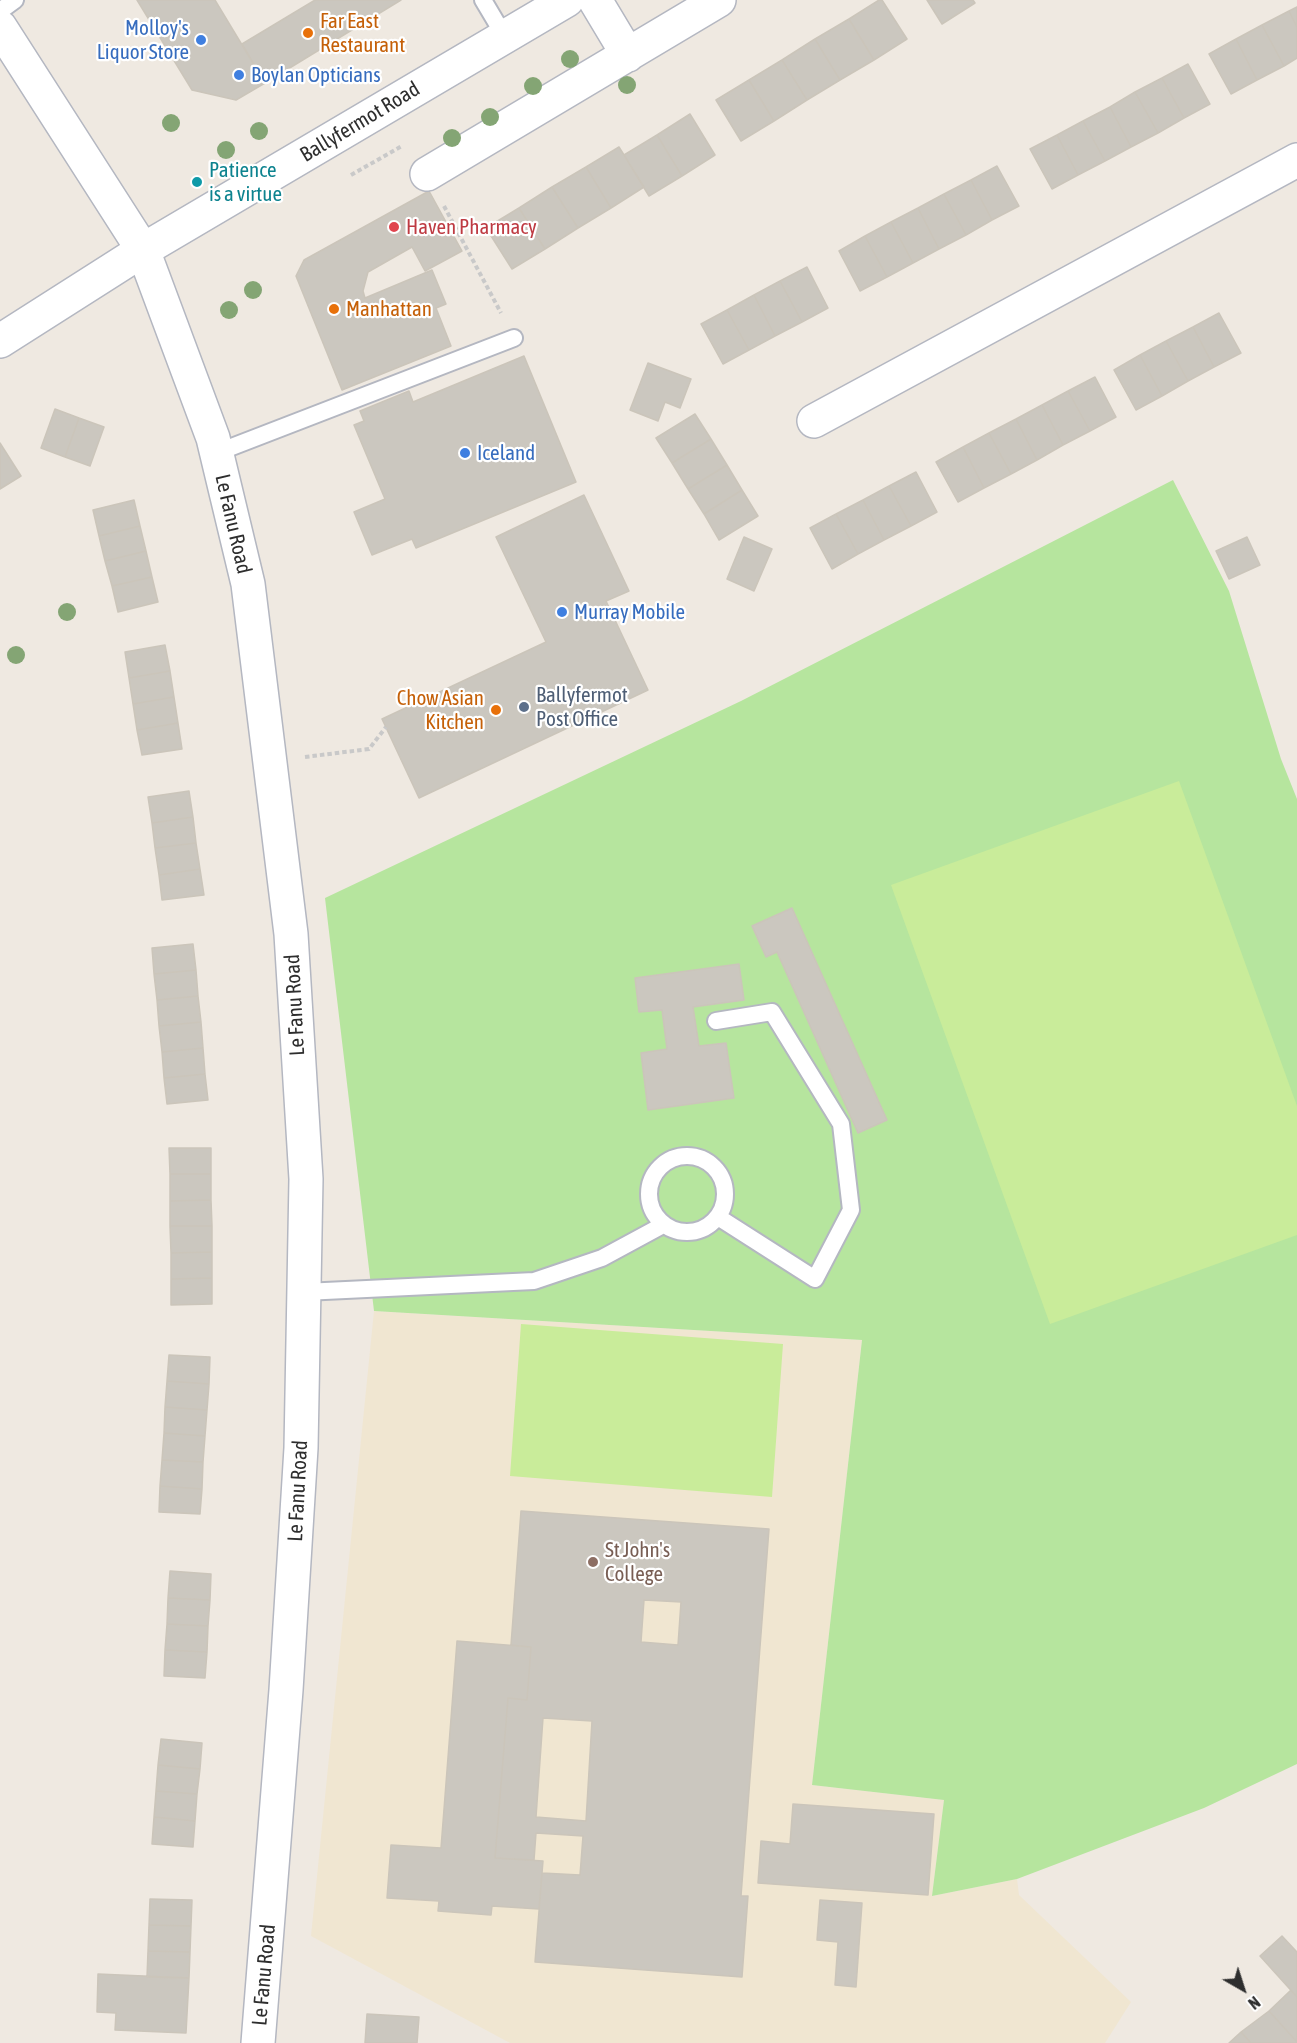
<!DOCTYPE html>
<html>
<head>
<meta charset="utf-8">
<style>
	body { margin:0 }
	#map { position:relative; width:1297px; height:2043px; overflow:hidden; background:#efe9e1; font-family:"Asap Condensed",sans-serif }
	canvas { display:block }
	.north { position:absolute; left:1213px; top:1959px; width:60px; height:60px; -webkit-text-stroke:4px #fff; paint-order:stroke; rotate:141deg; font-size:16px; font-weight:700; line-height:24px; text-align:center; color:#2e2e2e }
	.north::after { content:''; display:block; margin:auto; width:21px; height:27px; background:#2e2e2e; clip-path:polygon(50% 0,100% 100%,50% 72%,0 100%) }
</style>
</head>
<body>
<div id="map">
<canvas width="1297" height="2043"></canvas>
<div class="north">N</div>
</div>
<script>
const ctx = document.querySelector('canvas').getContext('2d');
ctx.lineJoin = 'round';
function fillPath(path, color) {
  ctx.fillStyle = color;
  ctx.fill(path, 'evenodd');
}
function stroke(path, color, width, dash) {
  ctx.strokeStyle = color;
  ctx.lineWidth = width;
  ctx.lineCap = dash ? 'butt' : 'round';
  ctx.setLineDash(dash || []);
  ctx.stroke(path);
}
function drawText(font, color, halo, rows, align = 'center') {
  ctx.font = font + ' "Asap Condensed",sans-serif';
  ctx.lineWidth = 4.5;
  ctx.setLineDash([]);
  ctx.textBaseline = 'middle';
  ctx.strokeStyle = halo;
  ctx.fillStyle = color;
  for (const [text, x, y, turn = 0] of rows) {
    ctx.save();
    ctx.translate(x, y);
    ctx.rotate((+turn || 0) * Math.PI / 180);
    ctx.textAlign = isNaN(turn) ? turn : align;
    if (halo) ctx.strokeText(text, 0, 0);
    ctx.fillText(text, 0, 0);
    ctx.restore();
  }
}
const education = new Path2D(`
	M374 1311 862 1340 812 1785 944 1800 932 1896 1017 1879 1019 1895 1131 2002 1105 2043H510L311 1936Z`);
const green = new Path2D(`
	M1173 480 1229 591 1281 759 1297 799V1764L1204 1808 1017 1879 932 1896 944 1800 812 1785 862 1340 374 1311 325 898 741 701Z`);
const pitch = new Path2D(`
	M1179 781 1297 1106V1235L1050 1324 891 885Z
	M521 1324 783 1344 772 1497 510 1476Z`);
const building = new Path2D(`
	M137 0H215L265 83 236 100 192 90Z
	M315 0H401L265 83 242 44Z
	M879 0H882L907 39 874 60 849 19Z
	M927 0H973L975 3 942 24Z
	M1297 7V27L1289 11Z
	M1289 11 1297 27V58L1284 66 1262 25Z
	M849 19 874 60 840 80 815 39Z
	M1262 25 1284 66 1257 80 1236 39Z
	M815 39 840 80 807 100 782 60Z
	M1236 39 1257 80 1231 94 1209 54Z
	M782 60 807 100 774 121 749 80Z
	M1188 64 1210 104 1184 118 1162 78Z
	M1162 78 1184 118 1158 133 1135 92Z
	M749 80 774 121 741 141 716 100Z
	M1135 92 1158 133 1131 147 1110 107Z
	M1110 107 1131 147 1105 161 1083 121Z
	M690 114 715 155 682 176 657 135Z
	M1083 121 1105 161 1078 175 1057 135Z
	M657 135 682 176 649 196 624 155Z
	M1057 135 1078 175 1052 189 1030 149Z
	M619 147 644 187 611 208 586 167Z
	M997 166 1019 206 992 220 971 180Z
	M586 167 611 208 578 228 552 187Z
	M971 180 992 220 966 235 944 194Z
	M552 187 578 228 545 249 519 208Z
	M429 191 462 251 425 271 412 247 368 272 363 291 365 298 432 270 446 304 436 308 451 346 342 390 296 276 304 260Z
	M944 194 966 235 939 249 918 208Z
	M519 208 545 249 512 269 486 228Z
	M918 208 939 249 913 263 891 222Z
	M891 222 913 263 887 277 865 236Z
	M865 236 887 277 860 291 839 251Z
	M807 267 828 308 802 322 780 281Z
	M780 281 802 322 775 336 754 295Z
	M754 295 775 336 749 350 727 310Z
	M727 310 749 350 723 364 701 324Z
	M1219 313 1241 353 1214 367 1193 327Z
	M1193 327 1214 367 1188 381 1166 341Z
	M1166 341 1188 381 1162 396 1140 355Z
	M1140 355 1162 396 1136 410 1114 370Z
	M524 356 576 482 416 548 412 539 372 555 354 512 385 499 354 425 364 421 360 411 409 391 413 402Z
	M648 363 691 379 680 408 665 402 658 421 630 410Z
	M1095 377 1116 417 1090 431 1068 391Z
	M1068 391 1090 431 1063 445 1042 405Z
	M1042 405 1063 445 1037 460 1016 419Z
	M55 409 79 418 65 457 41 448Z
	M695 414 711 439 672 463 656 438Z
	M79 418 104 427 90 466 65 457Z
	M1016 419 1037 460 1011 474 989 433Z
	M989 433 1011 474 984 488 963 447Z
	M711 439 727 465 688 489 672 463Z
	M0 443 21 476 0 489Z
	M963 447 984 488 958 502 936 462Z
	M727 465 742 490 704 514 688 489Z
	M916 472 937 512 911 526 889 486Z
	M889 486 911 526 884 540 863 500Z
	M742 490 758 516 719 540 704 514Z
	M584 495 629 591 606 601 648 690 419 798 382 719 546 642 496 537Z
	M134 500 140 526 99 536 93 510Z
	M863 500 884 540 858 554 836 514Z
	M836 514 858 554 832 569 810 528Z
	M140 526 146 551 105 561 99 536Z
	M744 537 772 549 754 591 727 579Z
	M1247 537 1260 565 1229 579 1216 551Z
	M146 551 152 577 112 586 105 561Z
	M152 577 158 602 118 612 112 586Z
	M165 645 170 671 129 678 125 652Z
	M170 671 174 697 133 704 129 678Z
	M174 697 178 723 137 730 133 704Z
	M178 723 182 749 142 755 137 730Z
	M189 791 193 817 152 823 148 797Z
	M193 817 196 843 155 848 152 823Z
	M196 843 200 869 159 875 155 848Z
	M200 869 204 895 162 900 159 875Z
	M792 908 887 1120 858 1133 777 952 766 957 752 926Z
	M193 944 196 970 154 974 152 948Z
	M739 964 744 1000 693 1007 699 1046 726 1043 734 1098 648 1110 641 1053 667 1049 662 1010 639 1012 635 978Z
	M196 970 198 996 157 1000 154 974Z
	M198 996 201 1022 159 1026 157 1000Z
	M201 1022 203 1048 162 1052 159 1026Z
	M203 1048 205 1074 164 1078 162 1052Z
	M205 1074 208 1100 167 1104 164 1078Z
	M169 1148H211V1174H170Z
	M170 1174H211V1200L170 1201Z
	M211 1200 212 1226H170V1201Z
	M170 1226H212V1252L171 1253Z
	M212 1252V1278L171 1279V1253Z
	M212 1278V1304L171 1305V1279Z
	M169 1355 210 1357 209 1384 167 1381Z
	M167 1381 209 1384 207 1410 165 1407Z
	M165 1407 207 1410 205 1436 164 1433Z
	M164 1433 205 1436 203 1462 162 1460Z
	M162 1460 203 1462 202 1489 160 1486Z
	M160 1486 202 1489 200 1514 159 1512Z
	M521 1511 769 1529 741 1896H748L742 1977 535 1962 542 1873 580 1875 583 1836 536 1833 534 1860 495 1858 508 1698 527 1700 531 1647 511 1645ZM644 1600 681 1602 678 1645 641 1642ZM543 1718 592 1721 586 1821 536 1817Z
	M170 1571 211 1574 210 1600 168 1598Z
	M168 1598 210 1600 208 1626 167 1624Z
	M167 1624 208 1626 207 1652 165 1650Z
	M457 1641 531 1647 527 1700 508 1698 495 1858 543 1861 539 1909 492 1906 491 1915 438 1911 439 1901 387 1898 391 1845 441 1848Z
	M165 1650 207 1652 205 1678 164 1676Z
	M161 1739 202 1743 200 1769 158 1765Z
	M158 1765 200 1769 197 1794 156 1791Z
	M156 1791 197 1794 195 1821 154 1817Z
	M793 1804 934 1814 928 1895 758 1883 761 1841 790 1844Z
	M154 1817 195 1821 193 1847 152 1844Z
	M150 1899 192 1900 191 1926 149 1925Z
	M820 1900 862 1903 856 1987 835 1985 838 1942 817 1940Z
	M149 1925 191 1926 190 1952 148 1951Z
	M1282 1936 1297 1952V1997L1260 1956Z
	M148 1951 190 1952 189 1978 147 1977Z
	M98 1974 189 1978 186 2033 115 2030 116 2013 97 2012Z
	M1291 1990 1297 1997V2042L1269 2011Z
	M1269 2011 1297 2042V2043H1251L1241 2032Z
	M367 2014 419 2017 417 2043H365Z
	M1241 2032 1251 2043H1229Z`);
const path = new Path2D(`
	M351 175 402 146
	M444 206 501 313
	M305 757 369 749 386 727`);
const service = new Path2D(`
	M483 0 505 37
	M0 11 15 0
	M216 453 514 338
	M716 1021 772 1012 841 1124 851 1210 815 1279 718 1217
	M649 1194a38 38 0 1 1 76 0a38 38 0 1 1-76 0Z
	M304 1292 534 1281 602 1258 663 1225`);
const minor = new Path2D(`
	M595 0 628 55
	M427 174 719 0
	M814 421 1297 160`);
const tertiary = new Path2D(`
	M0 27 143 250 213 438 248 584 291 934 306 1179 301 1448 286 1690 258 2043`);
const secondary = new Path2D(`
	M0 341 143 250 567 0`);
const trees = [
	[570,59],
	[627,85],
	[533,86],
	[490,117],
	[171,123],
	[259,131],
	[452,138],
	[226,150],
	[253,290],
	[229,310],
	[67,612],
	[16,655]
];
const markers = [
	[308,33,6,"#e8710a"],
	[201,40,6,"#3f7fe0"],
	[239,75,6,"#3f7fe0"],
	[197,182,6,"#0f9aa8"],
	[394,227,6,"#e0444e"],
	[334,309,6,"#e8710a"],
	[465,453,6,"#3f7fe0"],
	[562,612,6,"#3f7fe0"],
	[524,707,6,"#5c6f8a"],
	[496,710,6,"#e8710a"],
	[593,1562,6,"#8d6e63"]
];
const foodNames = [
	["Far East",320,21],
	["Restaurant",320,45],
	["Manhattan",346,309],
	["Chow Asian",484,698,"right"],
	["Kitchen",484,722,"right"]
];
const shopNames = [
	["Molloy's",189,28,"right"],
	["Liquor Store",189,52,"right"],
	["Boylan Opticians",251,75],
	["Iceland",477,453],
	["Murray Mobile",574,612]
];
const streetNames = [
	["Ballyfermot Road",360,122,-31],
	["Le Fanu Road",233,524,77],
	["Le Fanu Road",295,1005,-93],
	["Le Fanu Road",298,1491,-87],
	["Le Fanu Road",264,1975,-85]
];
const cultureNames = [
	["Patience",209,170],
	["is a virtue",209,194]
];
const healthNames = [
	["Haven Pharmacy",406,227]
];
const serviceNames = [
	["Ballyfermot",536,695],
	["Post Office",536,719]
];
const educationNames = [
	["St John's",605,1550],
	["College",605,1574]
];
fillPath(education, '#f0e6d1');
fillPath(green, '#b6e59e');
fillPath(pitch, '#c9ec9a');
fillPath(building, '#cbc7bf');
stroke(building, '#cbc5ba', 1.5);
stroke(service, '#b4b7c1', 20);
stroke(minor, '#b4b7c1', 36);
stroke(tertiary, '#b4b7c1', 36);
stroke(secondary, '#b4b7c1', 36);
stroke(path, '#c9c9c9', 4, [4.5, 3]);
stroke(service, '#fff', 16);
stroke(minor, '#fff', 33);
stroke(tertiary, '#fff', 33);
stroke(secondary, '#fff', 33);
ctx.fillStyle = '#84a574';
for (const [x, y] of trees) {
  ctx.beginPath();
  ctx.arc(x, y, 9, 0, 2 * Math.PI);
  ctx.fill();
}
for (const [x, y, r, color] of markers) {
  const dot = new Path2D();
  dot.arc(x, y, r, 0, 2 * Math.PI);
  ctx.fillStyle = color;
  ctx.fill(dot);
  stroke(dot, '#fff', 2);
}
drawText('21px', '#c56008', '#fff', foodNames, 'left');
drawText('21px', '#366cbe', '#fff', shopNames, 'left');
drawText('21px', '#2e2e2e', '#fff', streetNames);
drawText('21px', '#0d838f', '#fff', cultureNames, 'left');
drawText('21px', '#be3a42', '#fff', healthNames, 'left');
drawText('21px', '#4e5e75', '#fff', serviceNames, 'left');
drawText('21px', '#785e54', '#fff', educationNames, 'left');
</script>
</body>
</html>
